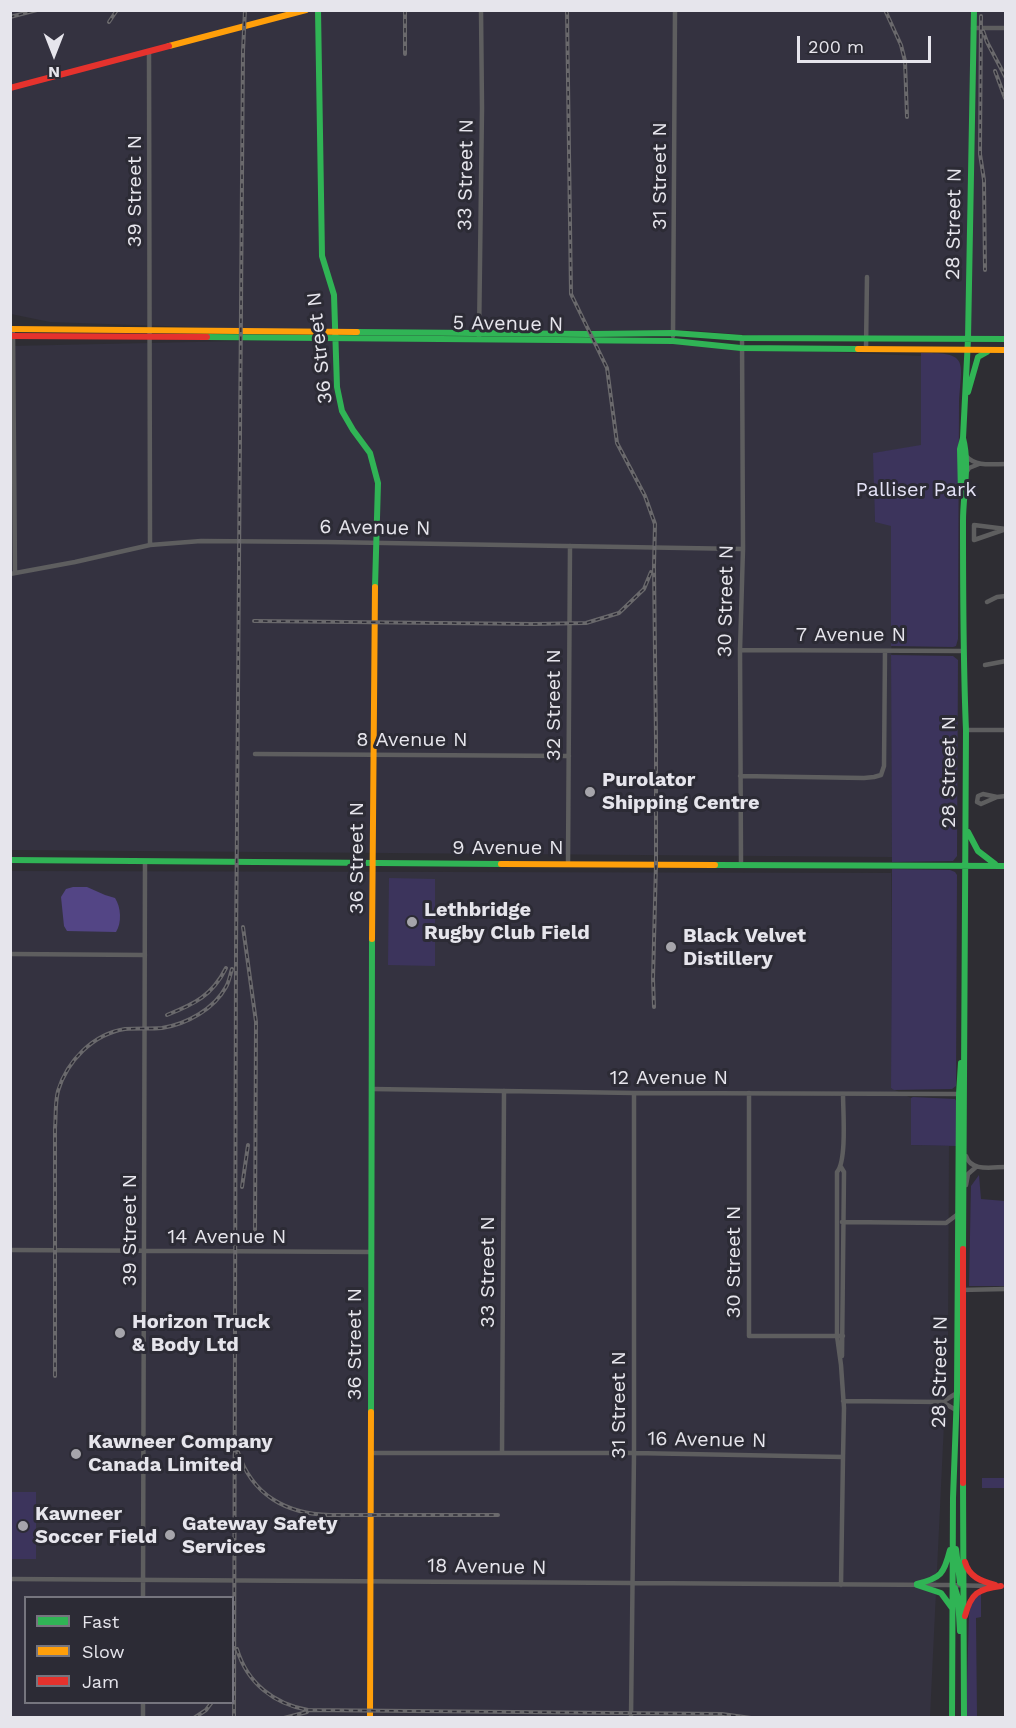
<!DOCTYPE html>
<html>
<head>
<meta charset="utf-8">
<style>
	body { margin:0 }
	#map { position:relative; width:1016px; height:1728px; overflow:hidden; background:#2e2d33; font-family:"Work Sans",sans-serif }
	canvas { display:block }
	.frame { position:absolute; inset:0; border:12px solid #e6e5ec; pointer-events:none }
	.legend { position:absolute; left:24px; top:1596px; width:210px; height:108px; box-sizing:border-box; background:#2c2b35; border:2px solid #76757e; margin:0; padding:8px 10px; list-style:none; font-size:18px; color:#e6e5ec }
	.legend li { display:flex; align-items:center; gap:12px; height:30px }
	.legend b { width:30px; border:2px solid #76757e }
	.north { position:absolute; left:24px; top:24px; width:60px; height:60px; -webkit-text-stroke:4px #2c2b35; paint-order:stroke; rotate:180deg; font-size:16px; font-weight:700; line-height:24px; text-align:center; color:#e6e5ec }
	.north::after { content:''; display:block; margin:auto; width:21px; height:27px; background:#e6e5ec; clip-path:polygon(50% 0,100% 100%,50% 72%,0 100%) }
	.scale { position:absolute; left:797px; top:36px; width:134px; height:27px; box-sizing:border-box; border:3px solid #e6e5ec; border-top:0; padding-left:8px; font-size:18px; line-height:21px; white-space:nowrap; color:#e6e5ec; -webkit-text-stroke:4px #2c2b35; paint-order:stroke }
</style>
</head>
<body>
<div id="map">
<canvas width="1016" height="1728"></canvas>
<div class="frame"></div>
<ul class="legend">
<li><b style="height:8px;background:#30b455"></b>Fast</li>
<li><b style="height:8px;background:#ff9f0a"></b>Slow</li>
<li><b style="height:8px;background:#e5322d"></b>Jam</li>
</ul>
<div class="north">N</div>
<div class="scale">200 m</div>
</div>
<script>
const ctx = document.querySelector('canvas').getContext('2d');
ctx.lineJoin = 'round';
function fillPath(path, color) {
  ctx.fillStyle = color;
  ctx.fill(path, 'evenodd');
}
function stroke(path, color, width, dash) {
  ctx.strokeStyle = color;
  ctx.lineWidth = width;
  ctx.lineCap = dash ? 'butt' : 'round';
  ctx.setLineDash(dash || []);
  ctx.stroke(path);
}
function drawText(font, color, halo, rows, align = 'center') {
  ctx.font = font + ' "Work Sans",sans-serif';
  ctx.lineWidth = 6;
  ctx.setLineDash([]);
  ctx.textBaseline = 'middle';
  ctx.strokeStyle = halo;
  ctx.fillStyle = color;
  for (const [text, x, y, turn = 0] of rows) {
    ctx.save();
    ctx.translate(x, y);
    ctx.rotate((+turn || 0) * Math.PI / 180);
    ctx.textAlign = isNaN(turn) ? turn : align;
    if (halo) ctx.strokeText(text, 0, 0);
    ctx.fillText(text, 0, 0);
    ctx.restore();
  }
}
const built = new Path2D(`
	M10 11H1005V339L758 336 689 330 335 332 50 322 11 314Z
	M335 339 673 341 741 348 921 356V446L874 453 875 521 891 525 892 857 11 850 10 346Z
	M11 871 891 873V1088L911 1098V1145L949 1146 948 1340 930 1717 11 1718ZM26 1598H232V1702H26Z`);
const green = new Path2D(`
	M921 353C971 352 961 362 959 404L958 639 956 646 953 647 891 646V526L875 522 873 453 921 445Z
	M891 655 953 656 958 660 957 856 953 861 892 862Z
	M892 869 950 870 955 872 957 875 956 1086 952 1089 894 1090 891 1088Z
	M389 878 435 879V966L388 965Z
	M913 1097 955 1099 957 1102V1146L911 1145V1098Z
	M979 1175 981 1199 1005 1201V1286H969L971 1186Z
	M982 1478H1005V1488H982Z
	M11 1492H36V1559H11Z
	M981 1593V1617L976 1618 977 1717 966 1718 969 1614 972 1601Z`);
const water = new Path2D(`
	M73 887H87L105 895 115 898C121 907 122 923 116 932L67 931 64 926 61 897 66 889Z`);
const street = new Path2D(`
	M973 28H1006
	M149 53 150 545
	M13 333 15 573
	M673 336 675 10
	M479 339 482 108 481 10
	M866 349 867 277
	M966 456C976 467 992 464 1006 464
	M966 473 969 468 979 464
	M974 525 1006 529 974 540Z
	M10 574 75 562 150 545 201 541 326 542 743 549
	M987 602 997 597 1006 596
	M740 650 963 651
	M985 665 1006 661
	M966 730H1006
	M255 754 569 756
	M740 776 864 778 874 777 881 775 884 766 885 651
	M997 797 983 794 978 796 977 802 981 804 997 797 1006 796
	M568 864 570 546
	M741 865 740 650 743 549 742 338
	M10 954 145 955
	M372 1089 634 1093 960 1094
	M749 1093V1336H843
	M966 1156C971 1172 992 1167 1006 1167
	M841 1167 844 1172 842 1356
	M966 1185 968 1174 976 1167
	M842 1222 946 1223 958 1214
	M10 1250 372 1252
	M960 1290 1006 1289
	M843 1401 942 1402 956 1410
	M942 1402 957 1393
	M371 1453H634L843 1457 841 1585
	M502 1453 504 1091
	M843 1457 844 1408 841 1365 837 1336V1172C847 1161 843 1110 843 1094
	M10 1579C323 1582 635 1583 947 1585L989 1586
	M143 1598 145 862
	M143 1718V1702
	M631 1718 634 1453V1093`);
const fast = new Path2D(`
	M318 10 322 256 334 295 337 387 342 411 353 430 370 453 378 483 375 587
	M357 332 589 334 673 333 742 338 1006 339
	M207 337 673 341 741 348 858 349
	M968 392 978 357 987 352
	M963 438C970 464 963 494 963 521 963 591 963 660 966 730L963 1249
	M961 495 960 449 963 438 968 339 974 10
	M968 832 978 851 995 864
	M10 860 501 864
	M715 865 1006 866
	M371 1412 372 939
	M963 1483 964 1718
	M956 1549 960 1583
	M917 1584C941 1578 944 1574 950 1550
	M917 1585 941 1593 952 1608
	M955 1588 958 1598 960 1631
	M952 1718 953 1498 957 1393 959 1094 961 1063`);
const slow = new Path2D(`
	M169 46 306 10
	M10 329 357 332
	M858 349 1006 350
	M501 864 715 865
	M372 939 375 587
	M370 1718 371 1412`);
const jam = new Path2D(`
	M10 88 169 46
	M10 336 207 337
	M963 1249V1483
	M965 1562C969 1577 981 1581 995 1585
	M965 1616C971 1593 978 1589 1001 1586`);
const rail = new Path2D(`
	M405 10V54
	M567 10 571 294 607 368 617 443 645 496 655 524 654 566 656 741V864L653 979 654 1007
	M885 10 901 45 905 61 907 117
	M981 16 980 154 984 180 985 270
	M10 17 37 10
	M109 22 117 10
	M983 31 987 42 1006 78
	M995 71 1005 98
	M254 621 534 624 586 623 619 613 644 589 651 572
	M243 927 256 1022 255 1235
	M167 1015C194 1004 212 996 226 968
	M242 1187 248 1145
	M55 1376V1128C56 1116 55 1103 58 1091 67 1061 93 1034 125 1029 138 1028 150 1029 162 1028 187 1024 214 1009 226 987 229 982 230 975 232 969
	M238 1452C252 1495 286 1514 330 1515H498
	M237 1649C247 1683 274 1704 308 1710L722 1714 751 1718
	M194 1718 206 1710 212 1702
	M234 1718 236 949 243 51 245 10
	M284 1718 307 1712`);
const markers = [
	[590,792,6,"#a6a5ab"],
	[412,922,6,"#a6a5ab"],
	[671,947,6,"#a6a5ab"],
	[120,1333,6,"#a6a5ab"],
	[76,1454,6,"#a6a5ab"],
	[23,1526,6,"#a6a5ab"],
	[170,1535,6,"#a6a5ab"]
];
const streetNames = [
	["33 Street N",466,175,-89],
	["31 Street N",660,176,-90],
	["39 Street N",135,191,-90],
	["28 Street N",954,224,-89],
	["5 Avenue N",508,324,1],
	["36 Street N",320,348,-96],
	["6 Avenue N",375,528,1],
	["30 Street N",726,601,-89],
	["7 Avenue N",851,635],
	["32 Street N",554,705,-90],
	["8 Avenue N",412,740],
	["28 Street N",949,772,-90],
	["9 Avenue N",508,848],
	["36 Street N",357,858,-90],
	["12 Avenue N",669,1078],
	["39 Street N",130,1230,-90],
	["14 Avenue N",227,1237],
	["30 Street N",734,1262,-90],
	["33 Street N",488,1272,-90],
	["36 Street N",355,1344,-90],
	["28 Street N",940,1372,-89],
	["31 Street N",619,1405,-90],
	["16 Avenue N",707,1440,1],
	["18 Avenue N",487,1567,1]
];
const parkNames = [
	["Palliser Park",916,490]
];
const poiNames = [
	["Purolator",602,780],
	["Shipping Centre",602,803],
	["Lethbridge",424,910],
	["Rugby Club Field",424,933],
	["Black Velvet",683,936],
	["Distillery",683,959],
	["Horizon Truck",132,1322],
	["& Body Ltd",132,1345],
	["Kawneer Company",88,1442],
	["Canada Limited",88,1465],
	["Kawneer",35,1514],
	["Soccer Field",35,1537],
	["Gateway Safety",182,1524],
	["Services",182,1547]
];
fillPath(built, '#343240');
fillPath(green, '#3c345c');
fillPath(water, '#534585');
stroke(street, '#5e5e5f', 4.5);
stroke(fast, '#30b455', 6);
stroke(slow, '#ff9f0a', 6);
stroke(jam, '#e5322d', 6);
stroke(rail, '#6a696c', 4);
stroke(rail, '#2c2b35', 1.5, [4.5]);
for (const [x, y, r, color] of markers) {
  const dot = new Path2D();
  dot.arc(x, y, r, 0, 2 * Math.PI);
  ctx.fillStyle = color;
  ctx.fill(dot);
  stroke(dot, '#2c2b35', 2);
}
drawText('20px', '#e6e5ec', '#2c2b35', streetNames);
drawText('20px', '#e4e2f6', '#2c2b35', parkNames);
drawText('bold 20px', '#e6e5ec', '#2c2b35', poiNames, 'left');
</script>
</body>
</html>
